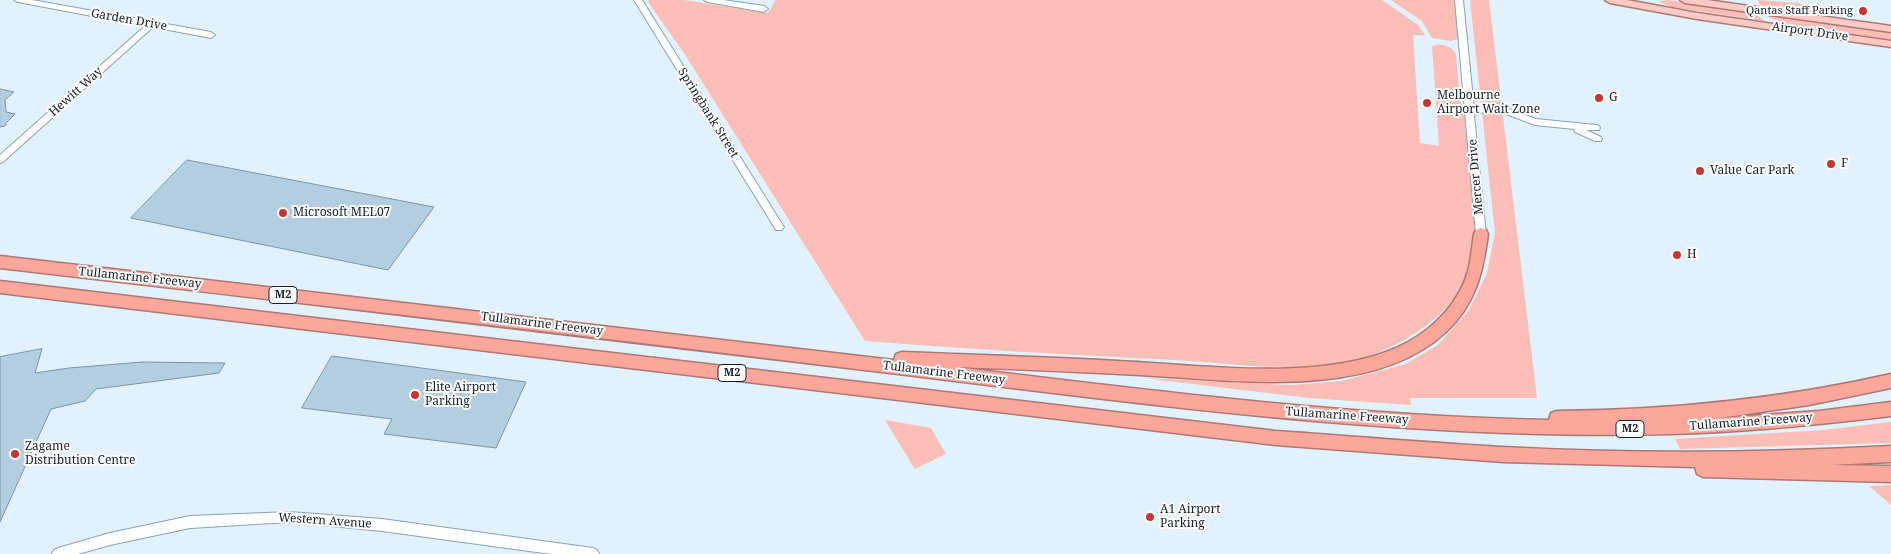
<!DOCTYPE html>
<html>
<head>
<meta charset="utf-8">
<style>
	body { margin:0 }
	canvas { display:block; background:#e1f1fd }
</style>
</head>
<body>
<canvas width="1891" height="554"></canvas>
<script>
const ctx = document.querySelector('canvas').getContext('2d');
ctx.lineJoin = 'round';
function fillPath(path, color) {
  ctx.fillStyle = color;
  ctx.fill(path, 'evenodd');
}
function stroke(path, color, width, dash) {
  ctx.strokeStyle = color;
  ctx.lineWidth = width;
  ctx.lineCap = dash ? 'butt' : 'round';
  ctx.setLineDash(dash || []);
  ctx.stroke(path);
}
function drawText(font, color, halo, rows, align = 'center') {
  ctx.font = font + ' "Noto Serif",serif';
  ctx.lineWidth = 4;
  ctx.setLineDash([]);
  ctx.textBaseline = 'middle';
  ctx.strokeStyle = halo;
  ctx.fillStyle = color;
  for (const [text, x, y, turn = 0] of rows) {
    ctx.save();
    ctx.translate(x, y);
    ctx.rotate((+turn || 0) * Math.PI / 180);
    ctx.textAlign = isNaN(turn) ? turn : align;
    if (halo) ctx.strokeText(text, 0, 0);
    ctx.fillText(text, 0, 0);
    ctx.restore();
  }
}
const green = new Path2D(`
	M649 0H684L768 13 776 0H1382L1418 25 1425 35H1413L1420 143 1439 146 1432 46C1440 43 1452 45 1456 54L1460 100 1466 119 1465 132 1468 133C1472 178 1484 238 1465 280 1446 323 1383 357 1339 364 1285 372 1228 363 1174 360 1071 355 968 349 865 341L684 53 648 2Z
	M1391 0H1456L1458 39 1451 41 1432 38 1422 21Z
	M1470 0H1489L1537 398H1410L1411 405 1309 398 1143 378 1291 385 1342 381 1406 364 1438 345 1469 310 1487 273 1495 233Z
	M1669 0 1753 12 1765 21 1671 7 1658 1Z
	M1758 0 1798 3 1818 14 1812 15 1766 9 1759 4Z
	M1769 14 1891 33V41L1783 24 1767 16Z
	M885 420 931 428 946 454 915 469Z
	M1891 422V443L1680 449 1675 439 1824 430Z
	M1891 485V505L1869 486Z`);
const building = new Path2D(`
	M0 89 14 92 5 100 6 112 15 114 6 123 5 126 0 127Z
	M187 160 434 207 388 270 131 218Z
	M42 349 35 373 69 368 142 362 225 363 219 373 96 389 85 401 51 409 0 522V357Z
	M332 356 526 382 496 448 384 434 392 419 302 408Z`);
const minor = new Path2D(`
	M14 0H32L211 32 215 35 211 38 153 27 3 162 0 163V155L145 26 18 2Z
	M634 0H642L782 224 784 227 782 230H776Z
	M704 0H723L764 6 768 9 764 12 708 2Z
	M1455 0H1463L1474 109 1493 103 1536 119 1596 125 1599 126 1600 128 1599 130H1586L1601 137 1602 139 1601 141H1595L1575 132 1574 129 1535 125 1493 109 1474 115 1486 234 1481 238 1476 234Z
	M290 512 382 519 593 548 597 550 599 554H551L382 531 290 522 190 528 110 545 78 554H52L54 550 58 548 110 533 190 516Z`);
const major = new Path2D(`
	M1605 0H1627L1697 13 1891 41V47L1697 19 1610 3Z
	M1680 0H1707L1891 26V32L1685 3Z`);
const highway = new Path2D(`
	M1481 228 1486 230 1488 234C1483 272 1476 304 1446 332 1372 401 1233 380 1140 375 1079 372 1017 369 956 367 1153 391 1351 416 1549 420L1551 413 1557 411C1670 410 1781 399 1891 374V388L1809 405 1719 418 1819 411 1891 402V416C1818 425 1746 432 1672 434 1405 441 1138 403 873 371 582 335 291 302 0 268V256L894 360 896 354 902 352C974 355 1046 357 1118 361 1204 365 1331 384 1408 342 1435 327 1460 301 1468 271 1471 260 1472 246 1474 234L1476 230Z
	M0 281 1276 431C1351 436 1427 443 1502 447 1632 454 1761 453 1891 446V462L1829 465 1891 466V482L1703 477 1697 474 1695 467 1503 462 1276 445 0 293Z`);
const markers = [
	[1863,11,5,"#c53731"],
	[1599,98,5,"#c53731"],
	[1427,103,5,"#c53731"],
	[1831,164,5,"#c53731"],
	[1700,171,5,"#c53731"],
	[283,213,5,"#c53731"],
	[1677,255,5,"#c53731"],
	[415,395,5,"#c53731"],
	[15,454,5,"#c53731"],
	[1150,517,5,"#c53731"]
];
const farPoinames = [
	["Qantas Staff Parking",1853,11]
];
const shields = [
	[283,295,28],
	[732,373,28],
	[1630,429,28]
];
const shieldNames = [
	["M2",283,295],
	["M2",732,373],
	["M2",1630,429]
];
const streetNames = [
	["Garden Drive",129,20,10],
	["Airport Drive",1810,32,8],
	["Hewitt Way",76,92,-42],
	["Springbank Street",708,113,58],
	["Mercer Drive",1476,177,-95],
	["Tullamarine Freeway",140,278,6],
	["Tullamarine Freeway",542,324,7],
	["Tullamarine Freeway",944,373,7],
	["Tullamarine Freeway",1347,416,4],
	["Tullamarine Freeway",1751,422,-4],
	["Western Avenue",325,521,4]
];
const poiNames = [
	["Melbourne",1437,96],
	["Airport Wait Zone",1437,110],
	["G",1609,98],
	["F",1841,164],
	["Value Car Park",1710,171],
	["Microsoft MEL07",293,213],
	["H",1687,255],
	["Elite Airport",425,388],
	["Parking",425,402],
	["Zagame",25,447],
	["Distribution Centre",25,461],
	["A1 Airport",1160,510],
	["Parking",1160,524]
];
fillPath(green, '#fbbeb6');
fillPath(building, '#b4cee1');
stroke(building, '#7b94a6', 1);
stroke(minor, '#89a2b5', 2);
stroke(major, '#ac7873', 3);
stroke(highway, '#ac7873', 3);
fillPath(minor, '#fff');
fillPath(major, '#fecac4');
fillPath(highway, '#fda79c');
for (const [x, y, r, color] of markers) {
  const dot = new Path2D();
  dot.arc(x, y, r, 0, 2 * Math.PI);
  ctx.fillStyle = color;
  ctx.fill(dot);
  stroke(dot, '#fcfcfc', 2);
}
drawText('11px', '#172128', '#fcfcfc', farPoinames, 'right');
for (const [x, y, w] of shields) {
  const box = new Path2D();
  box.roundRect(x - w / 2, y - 8.5, w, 17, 4);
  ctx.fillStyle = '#fcfcfc';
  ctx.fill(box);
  stroke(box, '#172128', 1);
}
drawText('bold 11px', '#172128', null, shieldNames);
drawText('12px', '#172128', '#fcfcfc', streetNames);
drawText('12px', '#172128', '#fcfcfc', poiNames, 'left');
</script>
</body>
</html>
